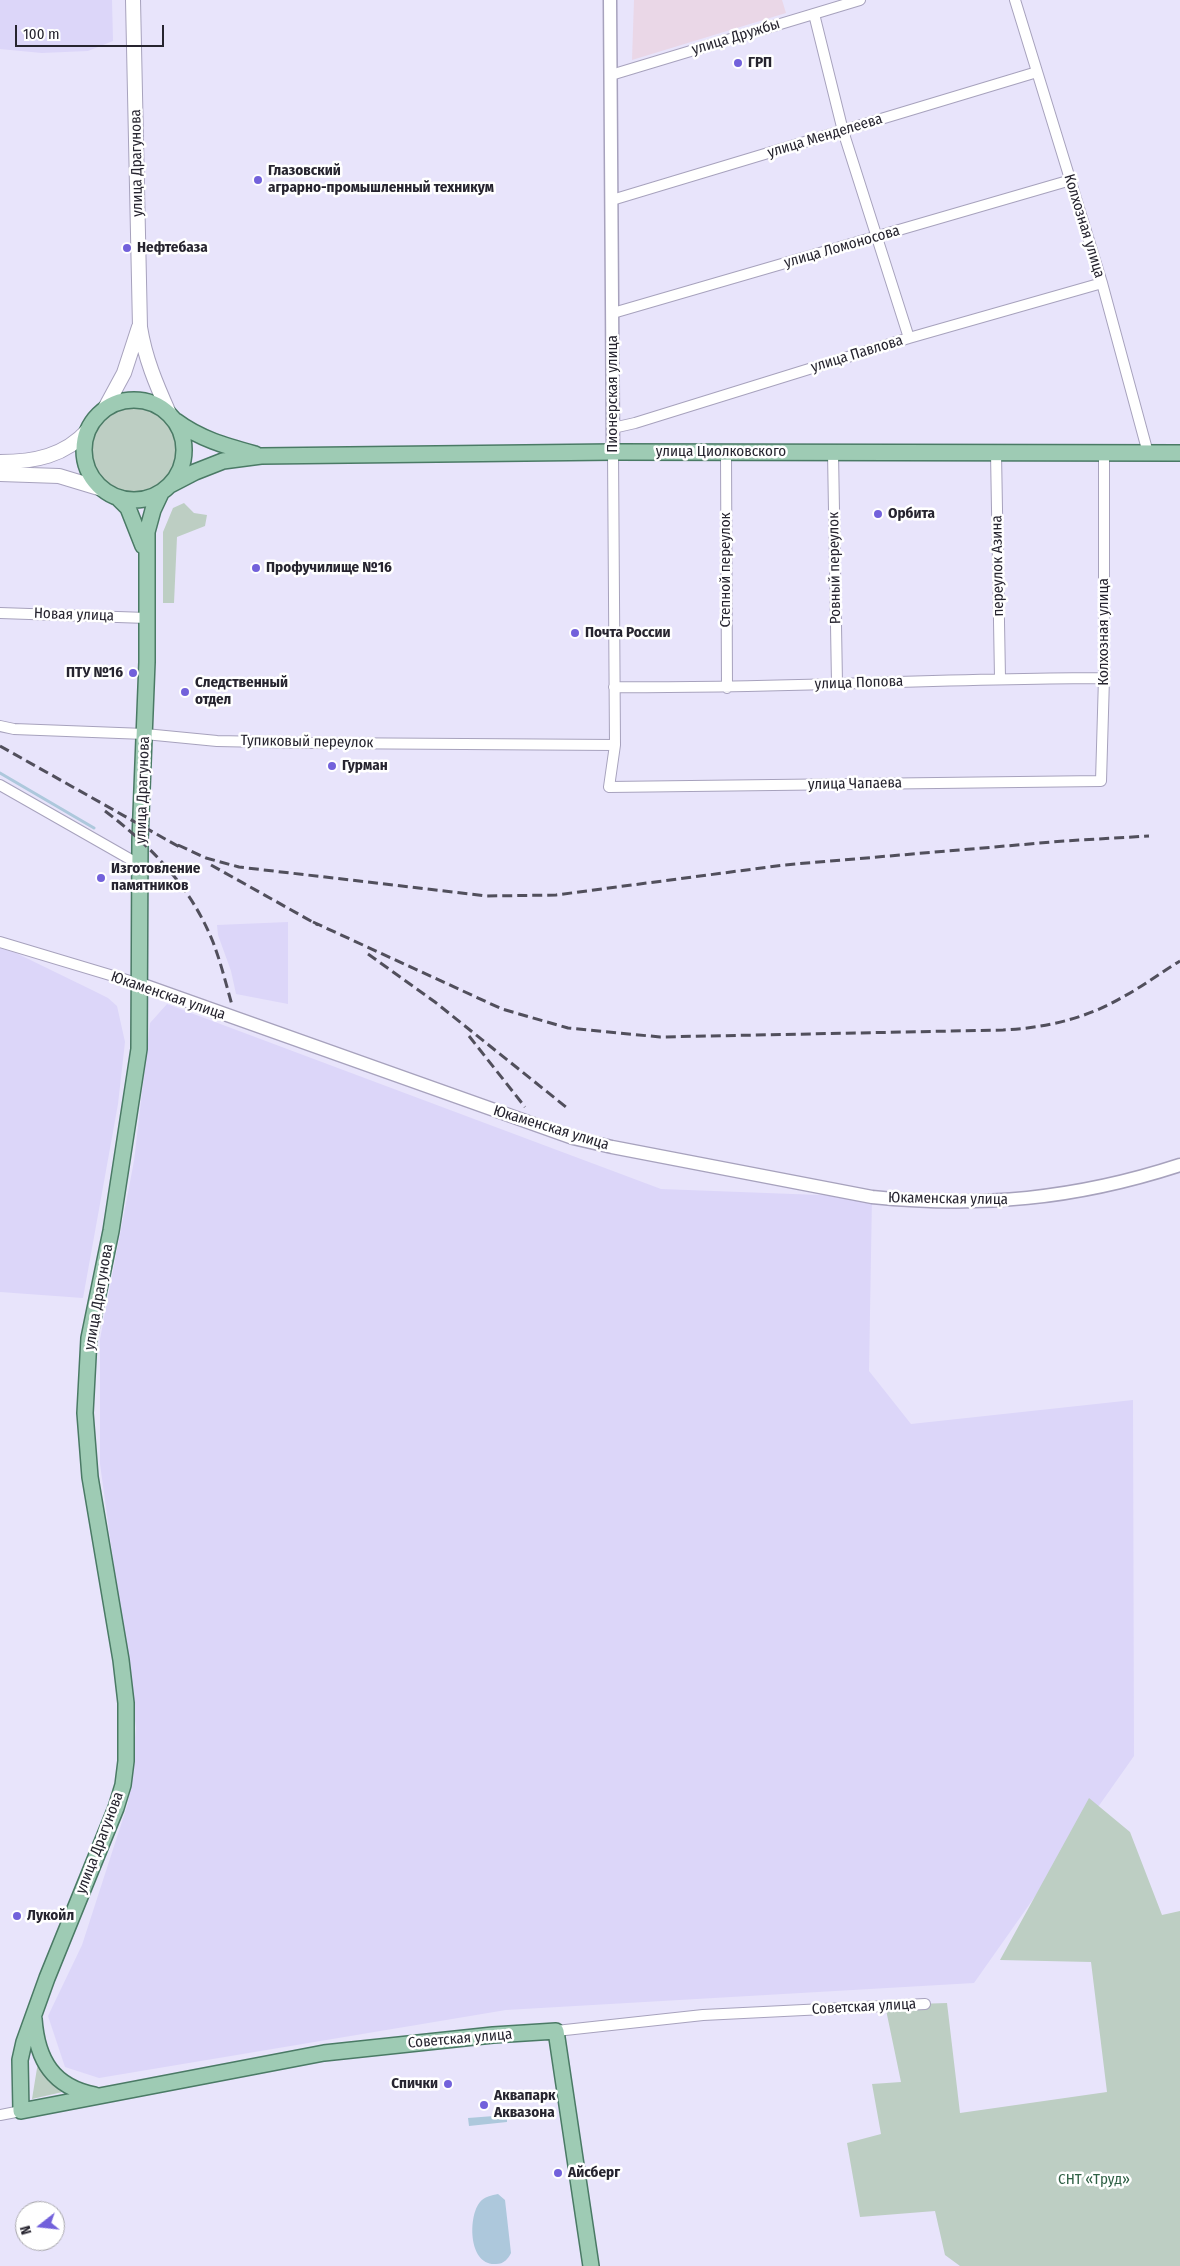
<!DOCTYPE html>
<html>
<head>
<meta charset="utf-8">
<style>
	body { margin:0 }
	#map { position:relative; width:1180px; height:2266px; overflow:hidden; background:#e8e4fb; font-family:"Fira Sans Condensed",sans-serif }
	canvas { display:block }
	.north { position:absolute; left:15px; top:2201px; width:50px; height:50px; box-sizing:border-box; background:#fff; border:1px solid #a8a7ac; border-radius:50%; rotate:254deg; font-size:14px; font-weight:700; line-height:20px; text-align:center; color:#26242f }
	.north::after { content:''; display:block; margin:auto; width:18px; height:22px; background:#7261db; clip-path:polygon(50% 0,100% 100%,50% 72%,0 100%) }
	.scale { position:absolute; left:15px; top:25px; width:149px; height:22px; box-sizing:border-box; border:2px solid #26242f; border-top:0; padding-left:6px; font-size:15px; line-height:18px; white-space:nowrap; color:#26242f; -webkit-text-stroke:4px #fff; paint-order:stroke }
</style>
</head>
<body>
<div id="map">
<canvas width="1180" height="2266"></canvas>
<div class="north">N</div>
<div class="scale">100 m</div>
</div>
<script>
const ctx = document.querySelector('canvas').getContext('2d');
ctx.lineJoin = 'round';
function fillPath(path, color) {
  ctx.fillStyle = color;
  ctx.fill(path, 'evenodd');
}
function stroke(path, color, width, dash) {
  ctx.strokeStyle = color;
  ctx.lineWidth = width;
  ctx.lineCap = dash ? 'butt' : 'round';
  ctx.setLineDash(dash || []);
  ctx.stroke(path);
}
function drawText(font, color, halo, rows, align = 'center') {
  ctx.font = font + ' "Fira Sans Condensed",sans-serif';
  ctx.lineWidth = 5;
  ctx.setLineDash([]);
  ctx.textBaseline = 'middle';
  ctx.strokeStyle = halo;
  ctx.fillStyle = color;
  for (const [text, x, y, turn = 0] of rows) {
    ctx.save();
    ctx.translate(x, y);
    ctx.rotate((+turn || 0) * Math.PI / 180);
    ctx.textAlign = isNaN(turn) ? turn : align;
    if (halo) ctx.strokeText(text, 0, 0);
    ctx.fillText(text, 0, 0);
    ctx.restore();
  }
}
const built = new Path2D(`
	M0 0H112L113 41 88 51 42 53 0 49Z
	M288 922V1004L236 994 231 971 218 935 217 925Z
	M0 948 16 953 92 990 108 998 117 1006 125 1042 118 1104 83 1298 0 1292Z
	M167 1004 661 1189 872 1197 869 1371 911 1424 1133 1400 1134 1756 974 1983 506 2010 99 2078 65 2067 48 2016 82 1945 128 1803 136 1728 100 1464V1339L134 1161 150 1023Z`);
const education = new Path2D(`
	M634 0H782L786 13 632 60Z`);
const green = new Path2D(`
	M89 450a44 44 0 1 1 88 0a44 44 0 1 1-88 0Z
	M184 503 194 513 207 515 205 526 177 537 174 603H163V532L173 508Z
	M1089 1798 1130 1832 1162 1915 1180 1911V2266H960L945 2255 935 2211 860 2217 847 2143 881 2134 872 2084 901 2082 885 2005 947 2003 960 2113 1107 2092 1091 1962 1000 1960Z
	M39 2056 67 2091 32 2099Z`);
const water = new Path2D(`
	M507 2115V2122L469 2126 468 2118Z
	M498 2194 505 2200 511 2253C508 2259 504 2264 496 2264 468 2266 468 2216 480 2202 484 2197 492 2195 498 2194Z`);
const stream = new Path2D(`
	M0 773 94 828`);
const minor = new Path2D(`
	M1015 0 1102 283 1148 453
	M814 14 843 131 909 338
	M611 75 860 0
	M612 200 1037 72
	M613 313 1071 180
	M613 428 635 423 909 338 1102 283
	M613 452 615 745 609 787 1101 781 1104 678V453
	M726 452 727 688
	M833 453 837 683
	M996 453 1000 678
	M0 613 147 618
	M614 687C778 689 940 678 1104 678
	M0 726 14 729 145 734 217 741 313 743 615 745
	M0 785 142 866
	M0 942 140 984
	M556 2031 703 2015 925 2004
	M0 2115 21 2111`);
const tertiary = new Path2D(`
	M610 0 613 452
	M140 984 573 1138 612 1147 872 1197C980 1208 1076 1199 1180 1165`);
const secondary = new Path2D(`
	M133 0 140 327C145 358 156 384 169 413
	M104 410 124 373 139 327
	M0 462C34 462 65 456 88 430
	M0 474 59 476 102 489`);
const primary = new Path2D(`
	M84 450a50 50 0 1 1 100 0a50 50 0 1 1-100 0Z
	M176 421C200 439 226 446 255 454
	M170 485 195 472 223 461 261 456 613 452 1180 453
	M161 493 153 510 147 532V662L140 840 139 1049 111 1231 89 1338 85 1413 90 1477 121 1660 126 1703V1761L123 1785 116 1808 47 1978 24 2042 20 2060 21 2111 324 2053 493 2035 556 2031 591 2266
	M117 497 128 508 143 546
	M34 2019C37 2060 53 2087 95 2095`);
const rail = new Path2D(`
	M0 746 183 849
	M105 811C151 846 191 887 213 942 221 963 226 984 232 1005
	M178 845 206 858 239 867 487 896 556 895 784 865 1064 841 1149 836
	M211 865 318 925
	M313 922 502 1009 568 1028 660 1037 1003 1030C1044 1028 1085 1019 1121 998 1142 987 1160 973 1180 961
	M368 954 435 1002 566 1107
	M469 1036 525 1107`);
const markers = [
	[738,63,5,"#7261db"],
	[258,180,5,"#7261db"],
	[127,248,5,"#7261db"],
	[878,514,5,"#7261db"],
	[256,568,5,"#7261db"],
	[575,633,5,"#7261db"],
	[133,673,5,"#7261db"],
	[185,692,5,"#7261db"],
	[332,766,5,"#7261db"],
	[101,878,5,"#7261db"],
	[17,1916,5,"#7261db"],
	[448,2084,5,"#7261db"],
	[484,2105,5,"#7261db"],
	[558,2173,5,"#7261db"]
];
const streetNames = [
	["улица Дружбы",736,37,-17],
	["улица Менделеева",825,136,-17],
	["улица Драгунова",137,163,-91],
	["Колхозная улица",1084,226,73],
	["улица Ломоносова",842,247,-16],
	["улица Павлова",857,354,-17],
	["Пионерская улица",613,394,-90],
	["улица Циолковского",721,452],
	["переулок Азина",998,566,-91],
	["Ровный переулок",835,568,-91],
	["Степной переулок",726,570,-90],
	["Новая улица",74,615,2],
	["Колхозная улица",1104,632,-90],
	["улица Попова",859,683,-2],
	["Тупиковый переулок",307,742,1],
	["улица Чапаева",855,784,-1],
	["улица Драгунова",143,790,-88],
	["Юкаменская улица",168,996,19],
	["Юкаменская улица",551,1128,17],
	["Юкаменская улица",948,1199,1],
	["улица Драгунова",99,1297,-80],
	["улица Драгунова",100,1843,-69],
	["Советская улица",864,2007,-3],
	["Советская улица",460,2039,-5]
];
const poiNames = [
	["ГРП",748,63],
	["Глазовский",268,171],
	["аграрно-промышленный техникум",268,188],
	["Нефтебаза",137,248],
	["Орбита",888,514],
	["Профучилище №16",266,568],
	["Почта России",585,633],
	["ПТУ №16",123,673,"right"],
	["Следственный",195,683],
	["отдел",195,700],
	["Гурман",342,766],
	["Изготовление",111,869],
	["памятников",111,886],
	["Лукойл",27,1916],
	["Спички",438,2084,"right"],
	["Аквапарк",494,2096],
	["Аквазона",494,2113],
	["Айсберг",568,2173]
];
const parkNames = [
	["СНТ «Труд»",1094,2180]
];
fillPath(built, '#dcd6f9');
fillPath(education, '#ead7e7');
fillPath(green, '#bdcec3');
fillPath(water, '#adc8dc');
stroke(stream, '#adc8dc', 3);
stroke(minor, '#a7a2bd', 12);
stroke(tertiary, '#a7a2bd', 15);
stroke(secondary, '#a7a2bd', 16);
stroke(primary, '#4a7a65', 18);
stroke(minor, '#fff', 10);
stroke(tertiary, '#fff', 12);
stroke(secondary, '#fff', 14);
stroke(primary, '#9ecbb4', 15);
stroke(rail, '#514f5c', 3, [10, 5]);
for (const [x, y, r, color] of markers) {
  const dot = new Path2D();
  dot.arc(x, y, r, 0, 2 * Math.PI);
  ctx.fillStyle = color;
  ctx.fill(dot);
  stroke(dot, '#fff', 2);
}
drawText('15px', '#26242f', '#fff', streetNames);
drawText('bold 15px', '#26242f', '#fff', poiNames, 'left');
drawText('15px', '#2f6045', '#fff', parkNames);
</script>
</body>
</html>
